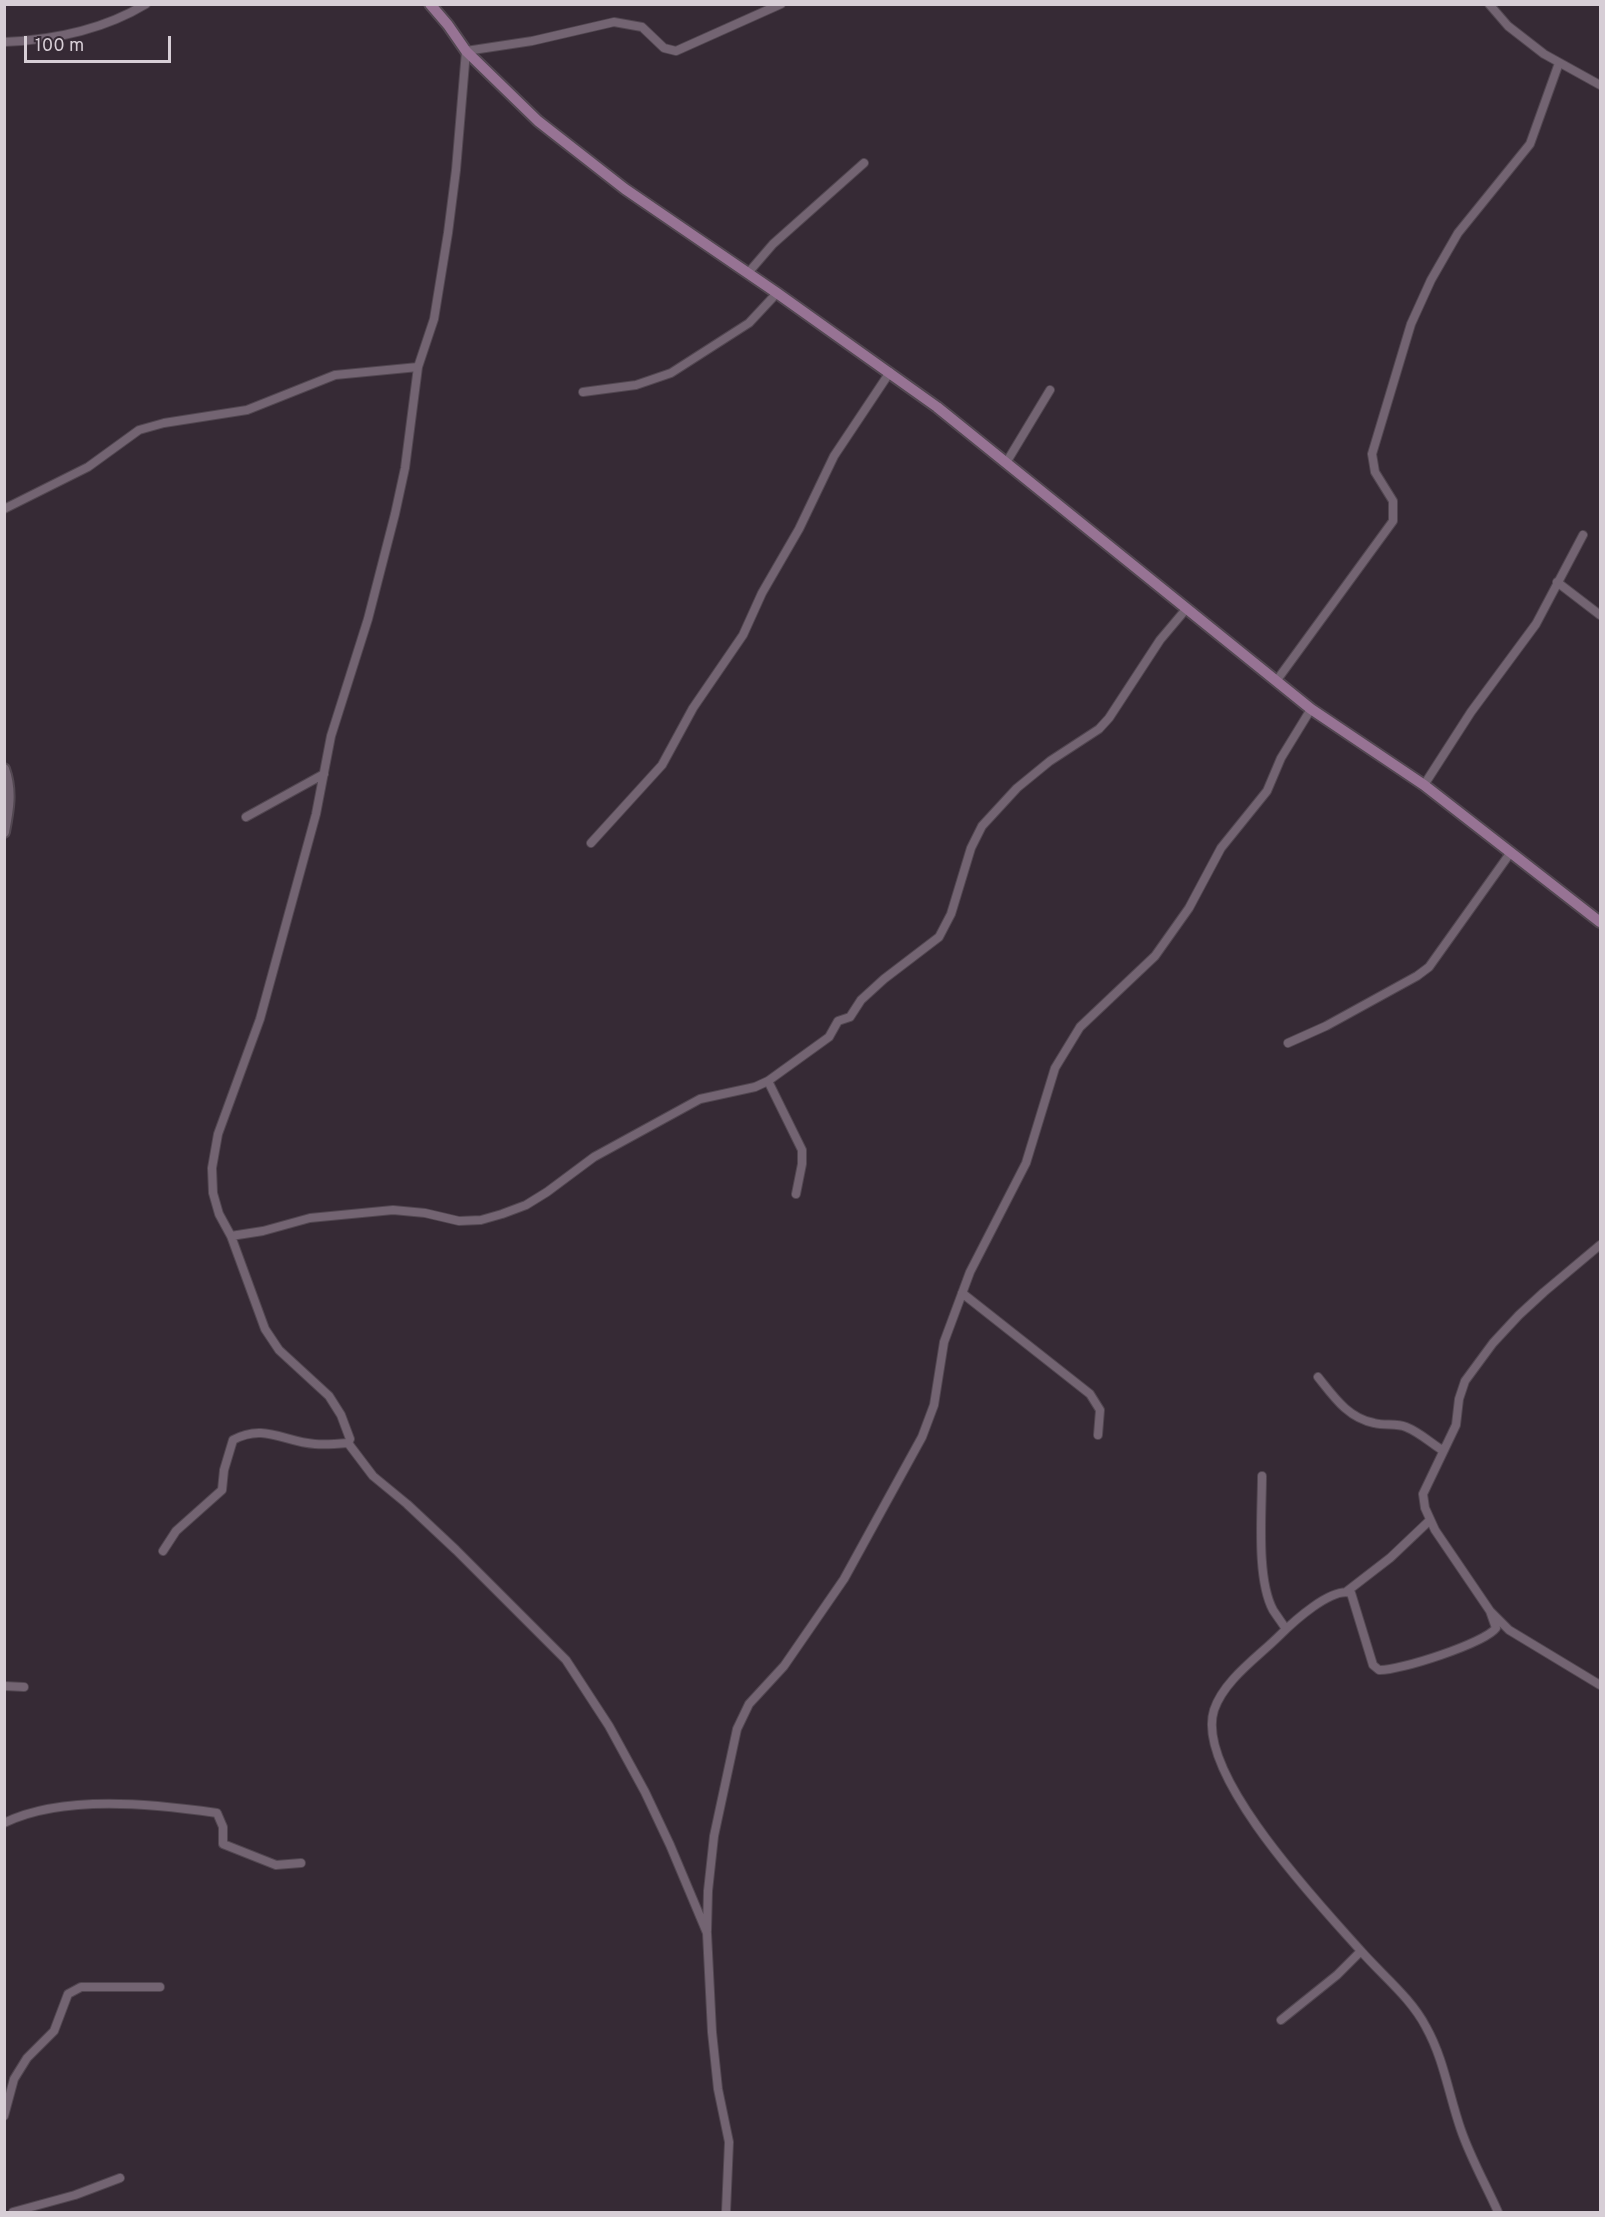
<!DOCTYPE html>
<html>
<head>
<meta charset="utf-8">
<style>
	body { margin:0 }
	#map { position:relative; width:1605px; height:2217px; overflow:hidden; background:#362a35; font-family:Overpass,sans-serif }
	canvas { display:block }
	.frame { position:absolute; inset:0; border:6px solid #d7ced6; pointer-events:none }
	.scale { position:absolute; left:24px; top:36px; width:147px; height:27px; box-sizing:border-box; border:3px solid #d7ced6; border-top:0; padding-left:8px; font-size:18px; line-height:21px; white-space:nowrap; color:#d7ced6; -webkit-text-stroke:4px #362a35; paint-order:stroke }
</style>
</head>
<body>
<div id="map">
<canvas width="1605" height="2217"></canvas>
<div class="frame"></div>
<div class="scale">100 m</div>
</div>
<script>
const ctx = document.querySelector('canvas').getContext('2d');
ctx.lineJoin = 'round';
function stroke(path, color, width, dash) {
  ctx.strokeStyle = color;
  ctx.lineWidth = width;
  ctx.lineCap = dash ? 'butt' : 'round';
  ctx.setLineDash(dash || []);
  ctx.stroke(path);
}
const minor = new Path2D(`
	M1489 4 1508 26 1544 54 1600 85
	M4 42C54 40 103 30 146 4
	M748 273 773 244 864 163
	M583 392 636 385 671 373 749 323 777 293
	M1006 463 1050 390
	M4 509 88 467 139 430 164 423 247 410 335 375 418 367
	M1557 582 1600 615
	M1277 680 1393 521V501L1375 472 1372 454 1411 324 1431 280 1458 233 1530 144 1559 63
	M1424 785 1471 712 1536 624 1583 535
	M246 817 324 774
	M591 843 662 765 693 708 743 635 762 593 799 529 834 456 890 372
	M1288 1043 1326 1026 1417 976 1429 967 1511 852
	M768 1081 802 1150V1164L796 1194
	M231 1236 263 1231 310 1218 393 1210 425 1213 459 1221 481 1220 502 1214 526 1205 547 1192 594 1157 700 1099 755 1087 768 1081 829 1037 838 1021 850 1017 861 1000 884 979 939 937 951 914 971 848 982 826 1017 788 1050 761 1099 729 1109 718 1160 640 1187 608
	M1600 1245 1544 1292 1519 1315 1493 1343 1465 1381 1459 1399 1456 1425 1423 1494 1425 1508 1435 1530 1490 1611 1509 1630 1600 1685
	M962 1293 1090 1394 1100 1410 1098 1435
	M1318 1377C1334 1397 1348 1418 1374 1423 1385 1426 1396 1423 1406 1427 1419 1432 1431 1443 1442 1450L1445 1447
	M1262 1476C1262 1512 1256 1578 1273 1610 1277 1616 1282 1623 1286 1629
	M163 1551 176 1531 222 1490 224 1470 233 1440C264 1423 284 1442 315 1444 325 1445 337 1444 348 1443
	M1346 1592 1390 1558 1430 1520
	M1490 1611 1496 1628C1485 1643 1399 1671 1379 1670L1373 1665 1351 1593C1331 1587 1293 1622 1279 1636 1258 1657 1224 1680 1214 1710 1194 1773 1321 1906 1361 1951 1383 1976 1411 1998 1426 2027 1444 2059 1449 2096 1461 2130 1471 2159 1486 2185 1498 2212
	M4 1686 24 1687
	M4 1823C63 1794 154 1804 217 1813L223 1827V1844L276 1865 301 1863
	M707 1931 708 1891 714 1836 737 1729 749 1704 784 1666 844 1579 922 1437 934 1405 944 1342 970 1272 1026 1163 1055 1068 1080 1027 1155 956 1189 908 1221 848 1267 791 1281 758 1311 709
	M1281 2020 1337 1975 1361 1951
	M4 2116 14 2079 27 2058 54 2031 68 1994 81 1987H160
	M13 2212 75 2195 120 2178
	M726 2212 729 2142 718 2089 712 2032 707 1933 670 1845 645 1792 609 1726 566 1660 456 1550 407 1504 373 1476 348 1443 350 1439 341 1415 329 1396 279 1350 265 1329 231 1236 219 1214 213 1193 212 1168 218 1134 260 1019 316 814 331 736 368 619 395 514 405 468 418 367 434 319 448 233 456 170 466 51 532 41 614 22 642 27 664 48 676 51 781 4`);
const tertiary = new Path2D(`
	M4 769C12 791 8 811 4 832`);
const secondary = new Path2D(`
	M430 4 448 25 466 51 538 121 625 189 777 293 937 407 1311 709 1424 785 1600 922`);
stroke(minor, '#524751', 10);
stroke(tertiary, '#524751', 14);
stroke(secondary, '#524751', 14);
stroke(minor, '#736472', 8);
stroke(tertiary, '#736472', 10);
stroke(secondary, '#977394', 10);
</script>
</body>
</html>
